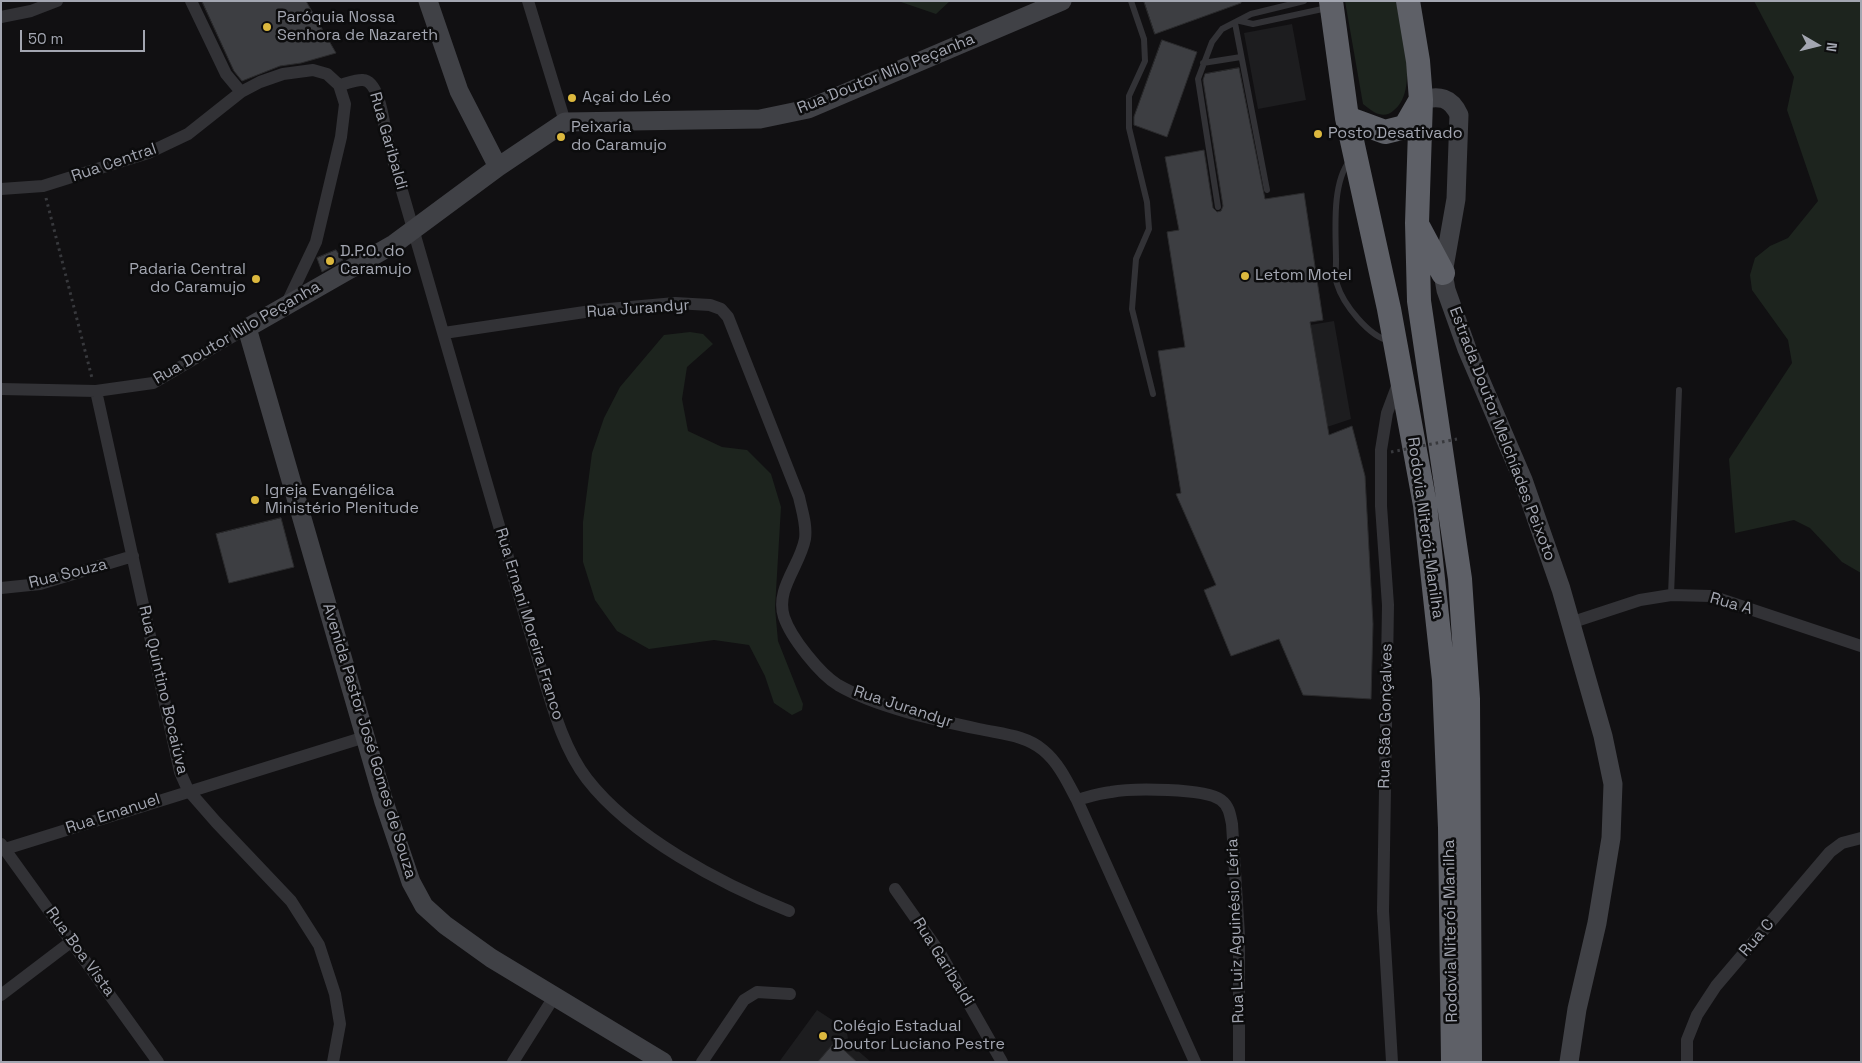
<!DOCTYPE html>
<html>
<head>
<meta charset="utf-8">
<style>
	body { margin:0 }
	#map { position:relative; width:1862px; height:1063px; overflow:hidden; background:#111012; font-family:"Space Grotesk",sans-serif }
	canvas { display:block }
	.frame { position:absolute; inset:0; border:2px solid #a3a6b1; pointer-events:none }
	.north { position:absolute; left:1792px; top:20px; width:50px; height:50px; -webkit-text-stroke:4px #0c0c0d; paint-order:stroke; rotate:98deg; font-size:14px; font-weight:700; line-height:20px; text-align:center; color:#a3a6b1 }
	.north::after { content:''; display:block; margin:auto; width:18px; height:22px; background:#a3a6b1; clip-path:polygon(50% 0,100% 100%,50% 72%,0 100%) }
	.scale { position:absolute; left:20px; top:30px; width:125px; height:22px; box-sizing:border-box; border:2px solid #a3a6b1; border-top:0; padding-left:6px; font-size:15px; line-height:18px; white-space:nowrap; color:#a3a6b1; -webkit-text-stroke:4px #0c0c0d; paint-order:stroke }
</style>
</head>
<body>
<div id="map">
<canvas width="1862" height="1063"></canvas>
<div class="frame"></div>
<div class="north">N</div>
<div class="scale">50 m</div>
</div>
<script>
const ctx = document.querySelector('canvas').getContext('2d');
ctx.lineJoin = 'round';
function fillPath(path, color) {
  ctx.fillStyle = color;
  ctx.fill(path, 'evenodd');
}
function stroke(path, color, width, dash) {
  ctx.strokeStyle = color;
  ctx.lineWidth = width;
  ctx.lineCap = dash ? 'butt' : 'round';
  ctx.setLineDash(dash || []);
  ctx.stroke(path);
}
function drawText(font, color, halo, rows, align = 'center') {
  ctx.font = font + ' "Space Grotesk",sans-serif';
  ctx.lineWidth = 5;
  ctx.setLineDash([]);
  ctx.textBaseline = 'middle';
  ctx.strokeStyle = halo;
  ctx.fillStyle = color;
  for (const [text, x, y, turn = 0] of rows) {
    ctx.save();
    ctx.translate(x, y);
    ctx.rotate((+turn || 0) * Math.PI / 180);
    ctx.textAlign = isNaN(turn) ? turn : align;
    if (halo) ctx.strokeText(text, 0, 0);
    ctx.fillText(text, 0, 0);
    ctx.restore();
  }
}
const built = new Path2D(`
	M1292 24 1306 100 1258 109 1244 33Z
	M1334 321 1351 419 1327 427 1310 325Z
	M817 1010 846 1029 849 1043 871 1062H779Z`);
const green = new Path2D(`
	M898 1H950L936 14Z
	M1345 1H1396C1401 30 1420 92 1393 111 1390 114 1384 116 1379 114 1374 113 1367 107 1363 104Z
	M1754 1H1861V573L1842 562 1810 528 1794 520 1735 533 1729 459 1792 363 1788 340 1752 290 1750 275 1755 258 1770 246 1788 238 1818 201 1787 110 1794 77Z
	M690 332 703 334 713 344 687 367 682 399 688 431 722 447 747 450 771 474 781 507 775 608 778 641 803 704 802 710 792 715 774 703 765 676 749 645 714 640 649 649 617 631 595 600 583 562V522L592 453 604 418 620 387 664 335Z`);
const building = new Path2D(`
	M202 1H306L336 53 301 63 280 66 242 81 234 71Z
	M1144 1H1241V3L1155 34Z
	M1162 40 1197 52 1167 137 1134 125V117Z
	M1239 68 1265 199 1304 193 1323 320 1310 322 1329 435 1352 426 1365 476 1373 624 1371 699 1303 695 1279 639 1231 656 1204 590 1216 585 1176 494 1181 493 1158 351 1185 347 1167 232 1179 230 1165 157 1204 150 1213 208 1217 212 1221 211 1223 206 1203 80 1205 74Z
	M336 250 343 260 322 272 317 258Z
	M281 518 294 567 229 583 216 534Z
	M835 1042 857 1062H818Z`);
const path = new Path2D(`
	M46 198 92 378`);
const lane = new Path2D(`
	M1131 1 1144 39 1145 61 1129 96V128L1147 202 1149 229 1136 259 1132 309 1153 394
	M1240 21 1253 24 1327 8
	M1235 23 1267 190
	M1203 63 1241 57
	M1350 160C1331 184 1336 232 1336 261 1336 268 1335 278 1337 284 1343 304 1369 337 1390 341
	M1218 207 1198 79 1212 42 1222 29 1251 14 1304 1
	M1671 595 1679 390`);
const street = new Path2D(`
	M191 1 226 74 241 92
	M528 1 565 122
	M1 17 31 11 57 1
	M339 85C346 84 356 79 363 80 380 81 384 125 387 139 428 276 467 413 506 550 517 590 529 629 541 669 552 705 563 748 587 779 632 837 721 884 789 911
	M1 189 43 186 148 153 188 134 241 92 260 82 283 74 313 70 327 74 339 85 345 104 341 137 316 242 286 305
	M444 333 598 310 675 303 710 305 721 309 728 317 799 497C802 511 807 525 805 539 800 566 775 589 784 617 791 638 820 674 838 685 876 707 936 720 979 729 1001 734 1025 735 1043 750 1059 763 1068 783 1077 800L1195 1062
	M1 389 96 391 153 383 247 328
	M96 391 180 772 188 790 216 822 291 901 319 945 335 994 340 1024 333 1062
	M1 588 40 584 133 556
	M1570 623 1640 600 1671 595 1711 596 1861 646
	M1077 800C1088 797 1100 793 1111 792 1132 788 1205 788 1221 800 1229 806 1230 814 1232 824L1239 935V1062
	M1 844 158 1062
	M5 849 365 737
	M895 889 940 953 1002 1062
	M1 995 72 941
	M513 1062 554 997
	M702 1062 744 1000 757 992 790 994
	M1392 1062 1383 911 1388 605 1381 506V450L1387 413 1399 381
	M1687 1062V1040L1697 1015 1716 986 1830 852 1842 843 1861 838`);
const secondary = new Path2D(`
	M428 1 459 91 498 167
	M1421 100C1439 95 1451 97 1459 115L1456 199 1443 273 1446 290 1467 349 1523 480 1561 589 1603 736 1613 784 1611 838 1597 923 1577 1009 1569 1062
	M663 1062 491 958 445 925 424 906 411 882 384 802 247 328 394 244 498 167 565 122 760 119 808 109 1062 1`);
const highway = new Path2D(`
	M1331 1 1347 118 1389 309 1425 505 1444 680 1450 828 1453 1062
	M1408 1 1418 61 1421 100 1417 223 1419 301 1460 579 1468 699 1470 1062
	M1347 118 1385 132 1405 127 1420 101
	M1419 228 1443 273`);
const pathBridge = new Path2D(`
	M1391 452 1457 439`);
const markers = [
	[267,27,5,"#dcb83e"],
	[572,98,5,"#dcb83e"],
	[1318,134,5,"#dcb83e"],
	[561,137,5,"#dcb83e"],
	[330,261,5,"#dcb83e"],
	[1245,276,5,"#dcb83e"],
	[256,279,5,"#dcb83e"],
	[255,500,5,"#dcb83e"],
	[823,1036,5,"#dcb83e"]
];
const poiNames = [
	["Paróquia Nossa",277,18],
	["Senhora de Nazareth",277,36],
	["Açai do Léo",582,98],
	["Peixaria",571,128],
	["do Caramujo",571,146],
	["Posto Desativado",1328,134],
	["D.P.O. do",340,252],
	["Caramujo",340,270],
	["Padaria Central",246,270,"right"],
	["do Caramujo",246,288,"right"],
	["Letom Motel",1255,276],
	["Igreja Evangélica",265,491],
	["Ministério Plenitude",265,509],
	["Colégio Estadual",833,1027],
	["Doutor Luciano Pestre",833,1045]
];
const streetNames = [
	["Rua Doutor Nilo Peçanha",886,74,-22],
	["Rua Garibaldi",388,141,74],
	["Rua Central",114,163,-19],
	["Rua Jurandyr",638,309,-4],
	["Rua Doutor Nilo Peçanha",237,333,-30],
	["Estrada Doutor Melchíades Peixoto",1502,434,69],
	["Rodovia Niterói-Manilha",1425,528,82],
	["Rua Souza",68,574,-14],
	["Rua A",1731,604,16],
	["Rua Ernani Moreira Franco",529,624,73],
	["Rua Quintino Bocaiúva",163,690,77],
	["Rua Jurandyr",903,707,18],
	["Rua São Gonçalves",1386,716,-89],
	["Avenida Pastor José Gomes de Souza",369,741,73],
	["Rua Emanuel",113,814,-18],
	["Rua Luiz Aguinésio Léria",1236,931,-92],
	["Rodovia Niterói-Manilha",1451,931,-91],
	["Rua C",1757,938,-49],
	["Rua Boa Vista",80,952,54],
	["Rua Garibaldi",943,962,58]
];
fillPath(built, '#1d1d1f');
fillPath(green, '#1d241e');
fillPath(building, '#3d3e42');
stroke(building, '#2b2b2d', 1);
stroke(path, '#38393d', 3, [2.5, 4]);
stroke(lane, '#323236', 6);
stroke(street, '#323236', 12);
stroke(secondary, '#404146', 19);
stroke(highway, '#5e6067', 24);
stroke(pathBridge, '#38393d', 3, [2.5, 4]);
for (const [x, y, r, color] of markers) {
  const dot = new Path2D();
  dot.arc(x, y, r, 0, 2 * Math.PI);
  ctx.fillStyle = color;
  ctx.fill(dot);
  stroke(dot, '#0c0c0d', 2);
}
drawText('16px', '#a3a6b1', '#0c0c0d', poiNames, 'left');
drawText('16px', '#a3a6b1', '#0c0c0d', streetNames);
</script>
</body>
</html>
